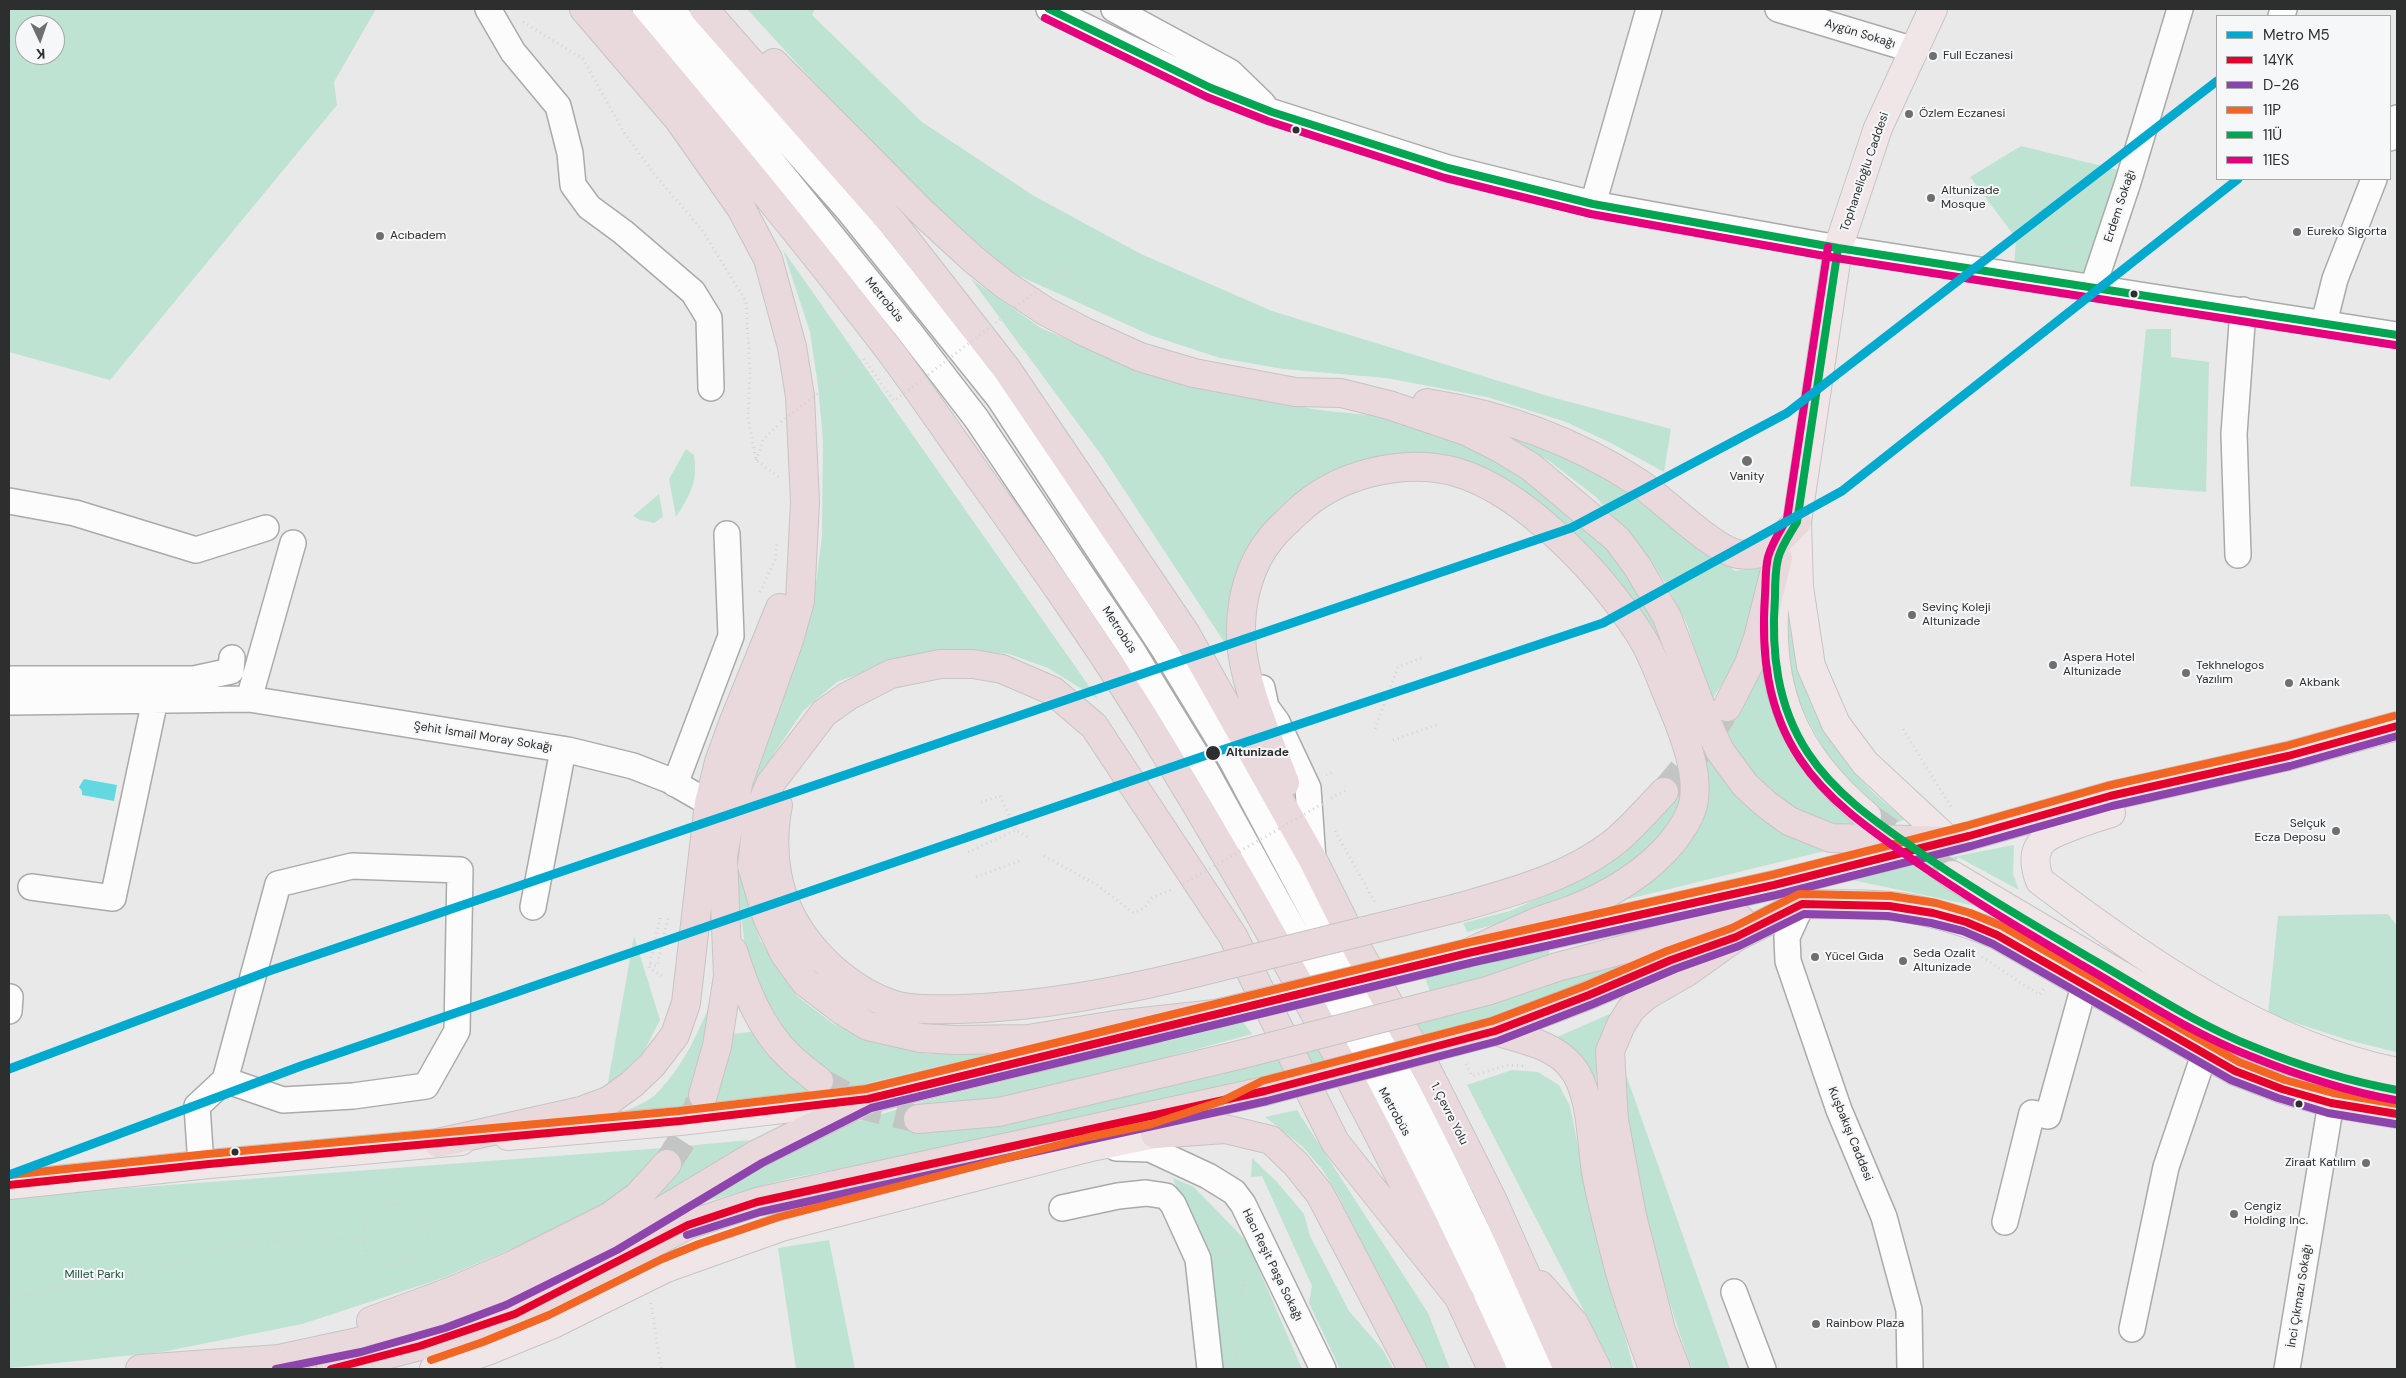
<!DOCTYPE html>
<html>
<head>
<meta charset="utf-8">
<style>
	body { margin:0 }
	#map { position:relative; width:2406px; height:1378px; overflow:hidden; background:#e9e9ea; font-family:"DM Sans",sans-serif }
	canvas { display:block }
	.frame { position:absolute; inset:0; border:10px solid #2d2e2e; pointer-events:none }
	.legend { position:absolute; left:2216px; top:15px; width:175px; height:165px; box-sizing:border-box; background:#f5f7f9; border:1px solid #a5a7a8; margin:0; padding:6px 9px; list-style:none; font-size:15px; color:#2d2e2e }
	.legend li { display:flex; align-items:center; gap:10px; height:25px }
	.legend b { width:25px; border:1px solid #a5a7a8 }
	.north { position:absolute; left:15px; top:15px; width:50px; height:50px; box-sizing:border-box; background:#f5f7f9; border:1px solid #a5a7a8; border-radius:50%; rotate:177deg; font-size:14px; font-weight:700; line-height:20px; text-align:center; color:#2d2e2e }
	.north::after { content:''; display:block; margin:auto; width:18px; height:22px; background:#6f6f70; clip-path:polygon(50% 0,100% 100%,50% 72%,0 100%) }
</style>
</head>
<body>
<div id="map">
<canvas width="2406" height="1378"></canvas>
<div class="frame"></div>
<ul class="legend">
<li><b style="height:6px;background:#00a9ce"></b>Metro M5</li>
<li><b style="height:6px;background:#e4002b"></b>14YK</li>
<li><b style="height:6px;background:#8e44ad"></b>D-26</li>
<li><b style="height:6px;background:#f26522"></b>11P</li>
<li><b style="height:6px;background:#00a651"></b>11Ü</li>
<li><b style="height:6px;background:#e5007d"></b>11ES</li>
</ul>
<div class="north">K</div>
</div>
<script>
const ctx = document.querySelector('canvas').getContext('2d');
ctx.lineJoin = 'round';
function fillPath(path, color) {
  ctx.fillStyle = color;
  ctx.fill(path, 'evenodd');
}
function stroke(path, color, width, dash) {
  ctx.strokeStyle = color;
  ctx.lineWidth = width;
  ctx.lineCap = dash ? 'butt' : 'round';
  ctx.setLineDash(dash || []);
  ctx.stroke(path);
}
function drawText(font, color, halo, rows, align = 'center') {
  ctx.font = font + ' "DM Sans",sans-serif';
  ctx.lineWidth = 4;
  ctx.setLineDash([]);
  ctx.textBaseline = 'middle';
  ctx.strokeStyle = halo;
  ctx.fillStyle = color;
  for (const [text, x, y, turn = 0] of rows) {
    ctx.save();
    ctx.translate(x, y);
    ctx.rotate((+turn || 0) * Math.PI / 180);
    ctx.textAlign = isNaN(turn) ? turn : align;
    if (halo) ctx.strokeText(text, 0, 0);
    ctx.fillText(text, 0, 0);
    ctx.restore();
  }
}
const green = new Path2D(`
	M9 9H376L334 82 337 105 110 380 9 352ZM25 25H55V55H25Z
	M747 9H815L812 15 922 122 1034 196 1141 254 1272 311 1551 397 1671 429 1664 472 1609 442 1566 422 1487 397 1386 378 1283 369 1220 358 1150 335 1013 273 964 233 872 145Z
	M2021 146 2118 170 2085 272 2014 267 2016 238 1970 177Z
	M783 250 1098 699 1048 668 1009 654 978 651H946L891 662 837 682 803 711 775 752 756 795 744 885 760 940 797 996 832 1023 873 1042 929 1054H990L856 1086 783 1099 606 1120C619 1113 643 1105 654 1096 685 1066 702 1025 717 986L732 1034 757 1031 819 1081 829 1071 814 1062 797 1045 764 1001 745 948 738 889V839L750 783 814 599 822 536 823 440 818 386 810 332Z
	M971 279 1041 328 1130 367 1244 396 1319 410 1387 417 1471 445 1512 466 1599 537 1630 576 1658 626 1689 702 1648 628 1475 471 1332 476 1278 509 1249 549 1230 601 1232 654 1102 456Z
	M2146 329H2171V357L2209 362 2206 492 2130 486Z
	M1499 428 1584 465 1636 499 1735 571 1768 565 1738 659 1711 701 1733 718 1763 652 1830 761 1800 705 1787 663V581C1789 601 1789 623 1793 642 1804 697 1835 757 1876 795 1885 804 1896 811 1906 819L1881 829 1850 831 1799 813 1765 786 1744 764 1730 740 1711 701 1687 624 1666 584 1651 561 1596 497 1548 460 1497 431Z
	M686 449 694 455C698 483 690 495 676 517L669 479Z
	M659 494 663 517 654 523 640 520 633 516Z
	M1710 758 1829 850 1616 902 1703 810 1706 761Z
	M1683 774 1686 800C1678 811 1671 824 1662 835 1619 887 1530 916 1467 932L1463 923 1510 911 1546 895V892L1648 829 1674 803 1667 794 1674 781Z
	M2014 845 2013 874 2019 890 1958 857 1952 875 1985 908 1843 878Z
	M2388 914 2397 926 2396 1052 2348 1040 2268 1014 2278 916Z
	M634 936 660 1020 638 1063 607 1088Z
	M1549 948V954L1484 980 1430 992 1425 977Z
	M1662 949 1490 1020 1250 1082 896 1158 791 1178 700 1203 751 1171 836 1128 925 1101 1243 1022 1252 1034 1120 1070 1002 1097 961 1103 917 1131Z
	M1614 1012C1600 1038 1596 1055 1596 1085L1555 1038Z
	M1623 1066 1730 1369H1692C1657 1271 1631 1171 1623 1066Z
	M1512 1070 1538 1072 1559 1085 1570 1106 1594 1226 1634 1369H1614L1467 1085Z
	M1297 1110 1428 1313 1450 1369H1425L1338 1195 1322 1169 1302 1146 1265 1117Z
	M750 1140 722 1162 600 1233 651 1196 679 1170 626 1189 578 1221 440 1279 302 1324 162 1352 9 1368V1197L663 1148Z
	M1252 1158 1277 1182 1304 1214 1310 1236 1349 1311 1383 1350 1393 1369H1340L1309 1303 1312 1286 1262 1176 1251 1177Z
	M1173 1178 1194 1187 1247 1242 1302 1369H1216L1203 1262Z
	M829 1240 855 1369H796L778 1248Z`);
const water = new Path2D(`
	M84 779 117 785 114 801 82 795V791L79 787Z`);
const majorTunnel = new Path2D(`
	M1867 816 1952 875`);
const highwayTunnel = new Path2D(`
	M1664 792 1704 745 1723 714
	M819 1081 864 1106 918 1119
	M667 1164 688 1131 700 1101`);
const path = new Path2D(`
	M523 22 583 59 623 131 654 174 702 230 746 301 750 370 748 418 756 460 780 478
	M2067 247 2084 248
	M1064 270 1090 306
	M756 460 763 440 777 426
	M760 592 775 560 777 544
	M1375 729 1398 667 1422 658
	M1903 729 1953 810
	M1393 740 1439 724
	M1326 775 1335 771
	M1331 798 1346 790 1345 787
	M981 802 1000 796 1016 830
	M1335 831 1376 904
	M968 852 1016 830 1028 837
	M1044 856 1097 885 1134 913 1145 907 1152 898 1173 889
	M976 877 1022 860
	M660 918 649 968 664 977
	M1982 957 2039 995 2044 989
	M650 964 657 966 668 918
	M1466 1064 1472 1076 1508 1065 1523 1066
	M393 1203 414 1208C418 1213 424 1219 426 1224 434 1248 407 1267 385 1265 379 1264 373 1259 367 1256L362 1238 367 1216Z
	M1220 1253 1239 1244
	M9 1298 133 1274 244 1243 362 1238
	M651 1303 661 1369
	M1228 1317 1242 1291 1248 1268
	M1230 1329 1233 1335 1239 1369`);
const minor = new Path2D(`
	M488 9 513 52 558 106 570 153 573 185 589 207 623 232 693 292 709 318 711 388
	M645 9 736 117 909 331 976 418 1132 650 1206 771 1405 1132 1448 1214 1519 1369
	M671 9 848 210 999 398 1165 651 1232 761 1425 1123 1512 1303 1540 1369
	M1049 9 1211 88 1272 112 1448 168 1593 204 1838 248 2397 335
	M1114 9 1230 72 1263 104
	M1778 9 1914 50
	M2281 16 2284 9
	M2390 138 2397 118
	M1593 204 1649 9
	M2093 287 2128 182 2180 9
	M2324 323 2335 279 2374 179
	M9 501 75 513 196 550 266 528
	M2238 555 2234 434 2243 310
	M9 679H194L231 671 232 658
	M1262 688 1266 707 1277 722 1308 788 1313 860
	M249 699 293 543
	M9 702 249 699 568 750 633 766 669 780 709 803
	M675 784 731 636 727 534
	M352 866 460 870 457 1031 426 1086 353 1096 283 1100 225 1080 278 884Z
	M31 887 113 898 155 700
	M1802 904 1787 937 1788 961 1839 1110 1884 1217 1909 1310 1910 1369
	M533 907 563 750
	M9 1011 10 997
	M1116 1148 1150 1149 1208 1176 1234 1192 1243 1204 1323 1369
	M201 1165 197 1106 225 1080
	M1062 1208 1118 1196 1146 1193 1166 1196 1173 1204 1198 1259 1210 1369
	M2005 1222 2032 1113 2048 1116 2084 986
	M1734 1292 1763 1369
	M2132 1329 2166 1167 2204 1055
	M2287 1369 2331 1103`);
const major = new Path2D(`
	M1933 9 1878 128 1838 248 1797 522 1799 587 1811 666 1836 724 1865 763 1949 841
	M1775 596C1767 691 1794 755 1867 816
	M2111 813C2097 817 2051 832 2043 841 2032 852 2035 868 2040 881 2147 961 2264 1045 2397 1072
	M1952 875 2183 1012 2252 1046 2316 1070 2361 1083
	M1802 904C1831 905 1861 903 1890 906 1927 910 1962 920 1997 935L2235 1071 2282 1089 2331 1103 2397 1114
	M1496 947 1774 885 1969 836 2110 796 2288 756 2397 726
	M508 1136 680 1121 868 1099 1155 1029
	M9 1185 209 1164 461 1141
	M434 1369 487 1351 553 1324 666 1268 781 1227 1091 1147 1155 1134 1178 1126`);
const highway = new Path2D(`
	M584 9 679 120 741 208 768 259 792 347 800 396 805 502 800 601 789 640 739 780 727 834 723 856 728 976 717 1046 703 1095
	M612 9C706 121 801 234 890 351 919 390 947 431 975 471 1035 555 1096 640 1150 728 1277 935 1392 1148 1492 1369
	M704 9 896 227 1006 368 1186 634 1313 860 1359 952 1425 1066 1493 1201 1568 1369
	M774 63 925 215 974 260 1004 284 1045 311 1085 332 1140 357 1194 373 1295 392 1341 393 1389 405 1466 431 1500 448 1531 467 1617 539 1637 566 1667 617 1707 723 1720 751 1745 785 1767 805 1789 821 1831 838 1949 841
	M1427 403C1503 415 1575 441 1639 483 1663 499 1713 550 1738 554 1768 559 1778 541 1797 522
	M1727 707 1748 666 1758 638 1778 558
	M1285 783C1269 740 1242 682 1241 636 1240 602 1249 564 1272 537 1279 528 1289 520 1297 512 1317 493 1342 480 1369 473 1397 466 1427 464 1456 472 1525 492 1601 574 1639 633 1653 654 1661 680 1671 703 1683 731 1703 780 1691 811 1688 820 1679 833 1673 841 1648 872 1608 896 1571 910 1559 915 1545 918 1532 924 1511 933 1489 943 1468 953
	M778 805C769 852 776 900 805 938 826 967 857 992 891 1004 913 1011 937 1009 959 1009 1040 1007 1117 992 1195 973
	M1457 908C1513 892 1572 877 1618 839 1634 825 1649 808 1664 792
	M733 951C745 989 760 1028 789 1056 798 1065 809 1073 819 1081
	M1487 991 1557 967 1740 919
	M1215 1014 1115 1025 1028 1039 954 1040 921 1038 868 1026 843 1011 805 982 784 953 767 917 752 866 758 812 770 784 824 713 848 696 891 674 940 664H973L1002 669 1053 691 1094 726 1233 936 1335 1142 1461 1300
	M1495 1031C1521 1039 1552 1044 1570 1065 1592 1089 1591 1141 1596 1172 1601 1200 1609 1229 1616 1257 1625 1295 1640 1332 1653 1369
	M1495 1031 1589 995 1671 960 1736 937 1802 904
	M918 1119 999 1112 1239 1055
	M1155 1134 1225 1129 1271 1140 1296 1164 1320 1194 1412 1369
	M438 1143 581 1111 610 1100 632 1084 652 1065 675 1035 686 1003 709 803 719 762 734 721 780 608
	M1540 1285 1574 1323 1597 1369
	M371 1321 452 1291 513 1265 609 1217 638 1196 667 1164
	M140 1369 279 1359 358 1342 442 1318 502 1296 612 1241 757 1154 868 1099
	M331 1369 420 1346 515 1314 688 1225 757 1202 1265 1091
	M1676 1369 1661 1330 1632 1216 1614 1120 1610 1051 1621 1025 1631 1009 1647 995 1687 972 1736 937`);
const pathBridge = new Path2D(`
	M781 422 863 358 894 401 1064 270
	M1183 884 1324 803`);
const majorBridge = new Path2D(`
	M1215 1014 1468 953`);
const highwayBridge = new Path2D(`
	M1195 973 1457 908
	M1239 1055 1487 991
	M1265 1091 1495 1031`);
const bus1 = new Path2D(`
	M9 1185 209 1164 680 1121 868 1099 1468 953 1774 885 1969 836 2110 796 2288 756 2397 726
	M331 1369 420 1346 515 1314 688 1225 757 1202 1265 1091 1495 1031 1589 995 1671 960 1736 937 1802 904 1889 906 1933 913 1966 922 1997 935 2235 1071 2282 1089 2331 1103 2397 1114`);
const bus2 = new Path2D(`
	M687 1235 760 1212 1267 1101 1498 1041 1593 1004 1675 969 1739 946 1804 914 1888 916 1931 923 1963 931 1993 944 2231 1080 2278 1098 2328 1113 2395 1124
	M276 1369 361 1352 445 1328 506 1305 617 1250 762 1163 871 1108 1470 963 1776 895 1971 846 2112 806 2290 766 2397 736`);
const bus3 = new Path2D(`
	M9 1175 208 1154 679 1111 866 1089 1466 943 1772 875 1966 826 2107 786 2286 746 2394 716
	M431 1360 483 1342 549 1315 662 1259 699 1244 779 1217 1089 1137 1152 1124 1222 1101 1262 1081 1492 1021 1585 986 1667 951 1732 928 1799 894 1891 896 1936 903 1970 913 2002 926 2239 1062 2285 1080 2333 1093 2397 1104`);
const bus4 = new Path2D(`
	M1049 9 1211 88 1272 112 1448 168 1593 204 1838 248 2397 335
	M1838 248 1797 522C1790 534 1781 546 1778 559 1775 571 1775 584 1775 597 1771 652 1777 706 1808 753 1835 794 1876 822 1915 849 1972 889 2031 923 2090 958 2144 989 2196 1024 2254 1047 2300 1066 2348 1081 2397 1090`);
const bus5 = new Path2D(`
	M1045 18 1207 97 1268 121 1445 178 1591 214 1836 258 2395 345
	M1828 247 1787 519C1780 531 1772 543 1768 557 1765 569 1766 582 1765 595 1761 653 1767 710 1800 759 1827 800 1869 829 1909 857 1966 897 2026 932 2087 968 2140 999 2192 1033 2250 1056 2297 1075 2345 1091 2395 1100`);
const metro1 = new Path2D(`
	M9 1069 269 971 1571 528 1787 413 2217 81
	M9 1175 301 1066 1201 757 1603 623 1842 491 2238 179`);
const markers = [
	[1933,56,5,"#6f6f70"],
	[1909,114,5,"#6f6f70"],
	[1296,130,4.5,"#2d2e2e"],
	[1931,198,5,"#6f6f70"],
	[2297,232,5,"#6f6f70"],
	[380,236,5,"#6f6f70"],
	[2134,294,4.5,"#2d2e2e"],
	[1747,461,6,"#6f6f70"],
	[1912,615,5,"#6f6f70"],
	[2053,665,5,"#6f6f70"],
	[2186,673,5,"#6f6f70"],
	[2289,683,5,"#6f6f70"],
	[1213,753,8,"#2d2e2e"],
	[2336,831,5,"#6f6f70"],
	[1815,957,5,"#6f6f70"],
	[1903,961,5,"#6f6f70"],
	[2299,1104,4.5,"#2d2e2e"],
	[235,1152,4.5,"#2d2e2e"],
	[2366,1163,5,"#6f6f70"],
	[2234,1214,5,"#6f6f70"],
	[1816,1324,5,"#6f6f70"]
];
const streetNames = [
	["Aygün Sokağı",1860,34,17],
	["Tophanelioğlu Caddesi",1865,172,-71],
	["Erdem Sokağı",2120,206,-72],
	["Metrobüs",884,300,51],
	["Metrobüs",1119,630,57],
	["Şehit İsmail Moray Sokağı",483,737,9],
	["Metrobüs",1394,1112,61],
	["1. Çevre Yolu",1449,1114,63],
	["Kuşbakışı Caddesi",1850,1134,68],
	["Hacı Reşit Paşa Sokağı",1272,1265,64],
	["İnci Çıkmazı Sokağı",2300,1296,-81]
];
const poiNames = [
	["Full Eczanesi",1943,56],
	["Özlem Eczanesi",1919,114],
	["Altunizade",1941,191],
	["Mosque",1941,205],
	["Eureko Sigorta",2307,232],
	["Acıbadem",390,236],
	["Vanity",1747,477,"center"],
	["Sevinç Koleji",1922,608],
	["Altunizade",1922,622],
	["Aspera Hotel",2063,658],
	["Altunizade",2063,672],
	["Tekhnelogos",2196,666],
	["Yazılım",2196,680],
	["Akbank",2299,683],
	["Selçuk",2326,824,"right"],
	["Ecza Deposu",2326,838,"right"],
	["Seda Ozalit",1913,954],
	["Altunizade",1913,968],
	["Yücel Gıda",1825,957],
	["Ziraat Katılım",2356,1163,"right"],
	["Cengiz",2244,1207],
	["Holding Inc.",2244,1221],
	["Rainbow Plaza",1826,1324]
];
const stopNames = [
	["Altunizade",1226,753]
];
const parkNames = [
	["Millet Parkı",94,1275]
];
fillPath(green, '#bee3d2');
fillPath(water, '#63d8e1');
stroke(majorTunnel, '#c3c4c4', 28, [28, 14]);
stroke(highwayTunnel, '#c3c4c4', 28, [28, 14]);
stroke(minor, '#aaaaab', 28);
stroke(major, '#c5c5c6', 30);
stroke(highway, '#c5c5c6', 30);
stroke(path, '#d3d4d4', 3, [1, 4]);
stroke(minor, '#fcfcfc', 25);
stroke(major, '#f0e6e8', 28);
stroke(highway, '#e9d8dc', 28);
stroke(majorBridge, '#c5c5c6', 30, []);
stroke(highwayBridge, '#c5c5c6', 30, []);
stroke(pathBridge, '#d3d4d4', 3, [1, 4]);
stroke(majorBridge, '#f0e6e8', 28);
stroke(highwayBridge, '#e9d8dc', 28);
stroke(bus1, '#e4002b', 8);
stroke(bus2, '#8e44ad', 8);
stroke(bus3, '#f26522', 8);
stroke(bus4, '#00a651', 8);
stroke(bus5, '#e5007d', 8);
stroke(metro1, '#00a9ce', 9);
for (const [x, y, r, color] of markers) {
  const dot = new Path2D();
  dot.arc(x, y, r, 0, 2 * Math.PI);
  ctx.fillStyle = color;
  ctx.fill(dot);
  stroke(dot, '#f5f7f9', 2);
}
drawText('12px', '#2d2e2e', '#f5f7f9', streetNames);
drawText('12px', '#2d2e2e', '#f5f7f9', poiNames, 'left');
drawText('bold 12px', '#2d2e2e', '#f5f7f9', stopNames, 'left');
drawText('12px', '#20503c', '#f5f7f9', parkNames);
</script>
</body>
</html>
